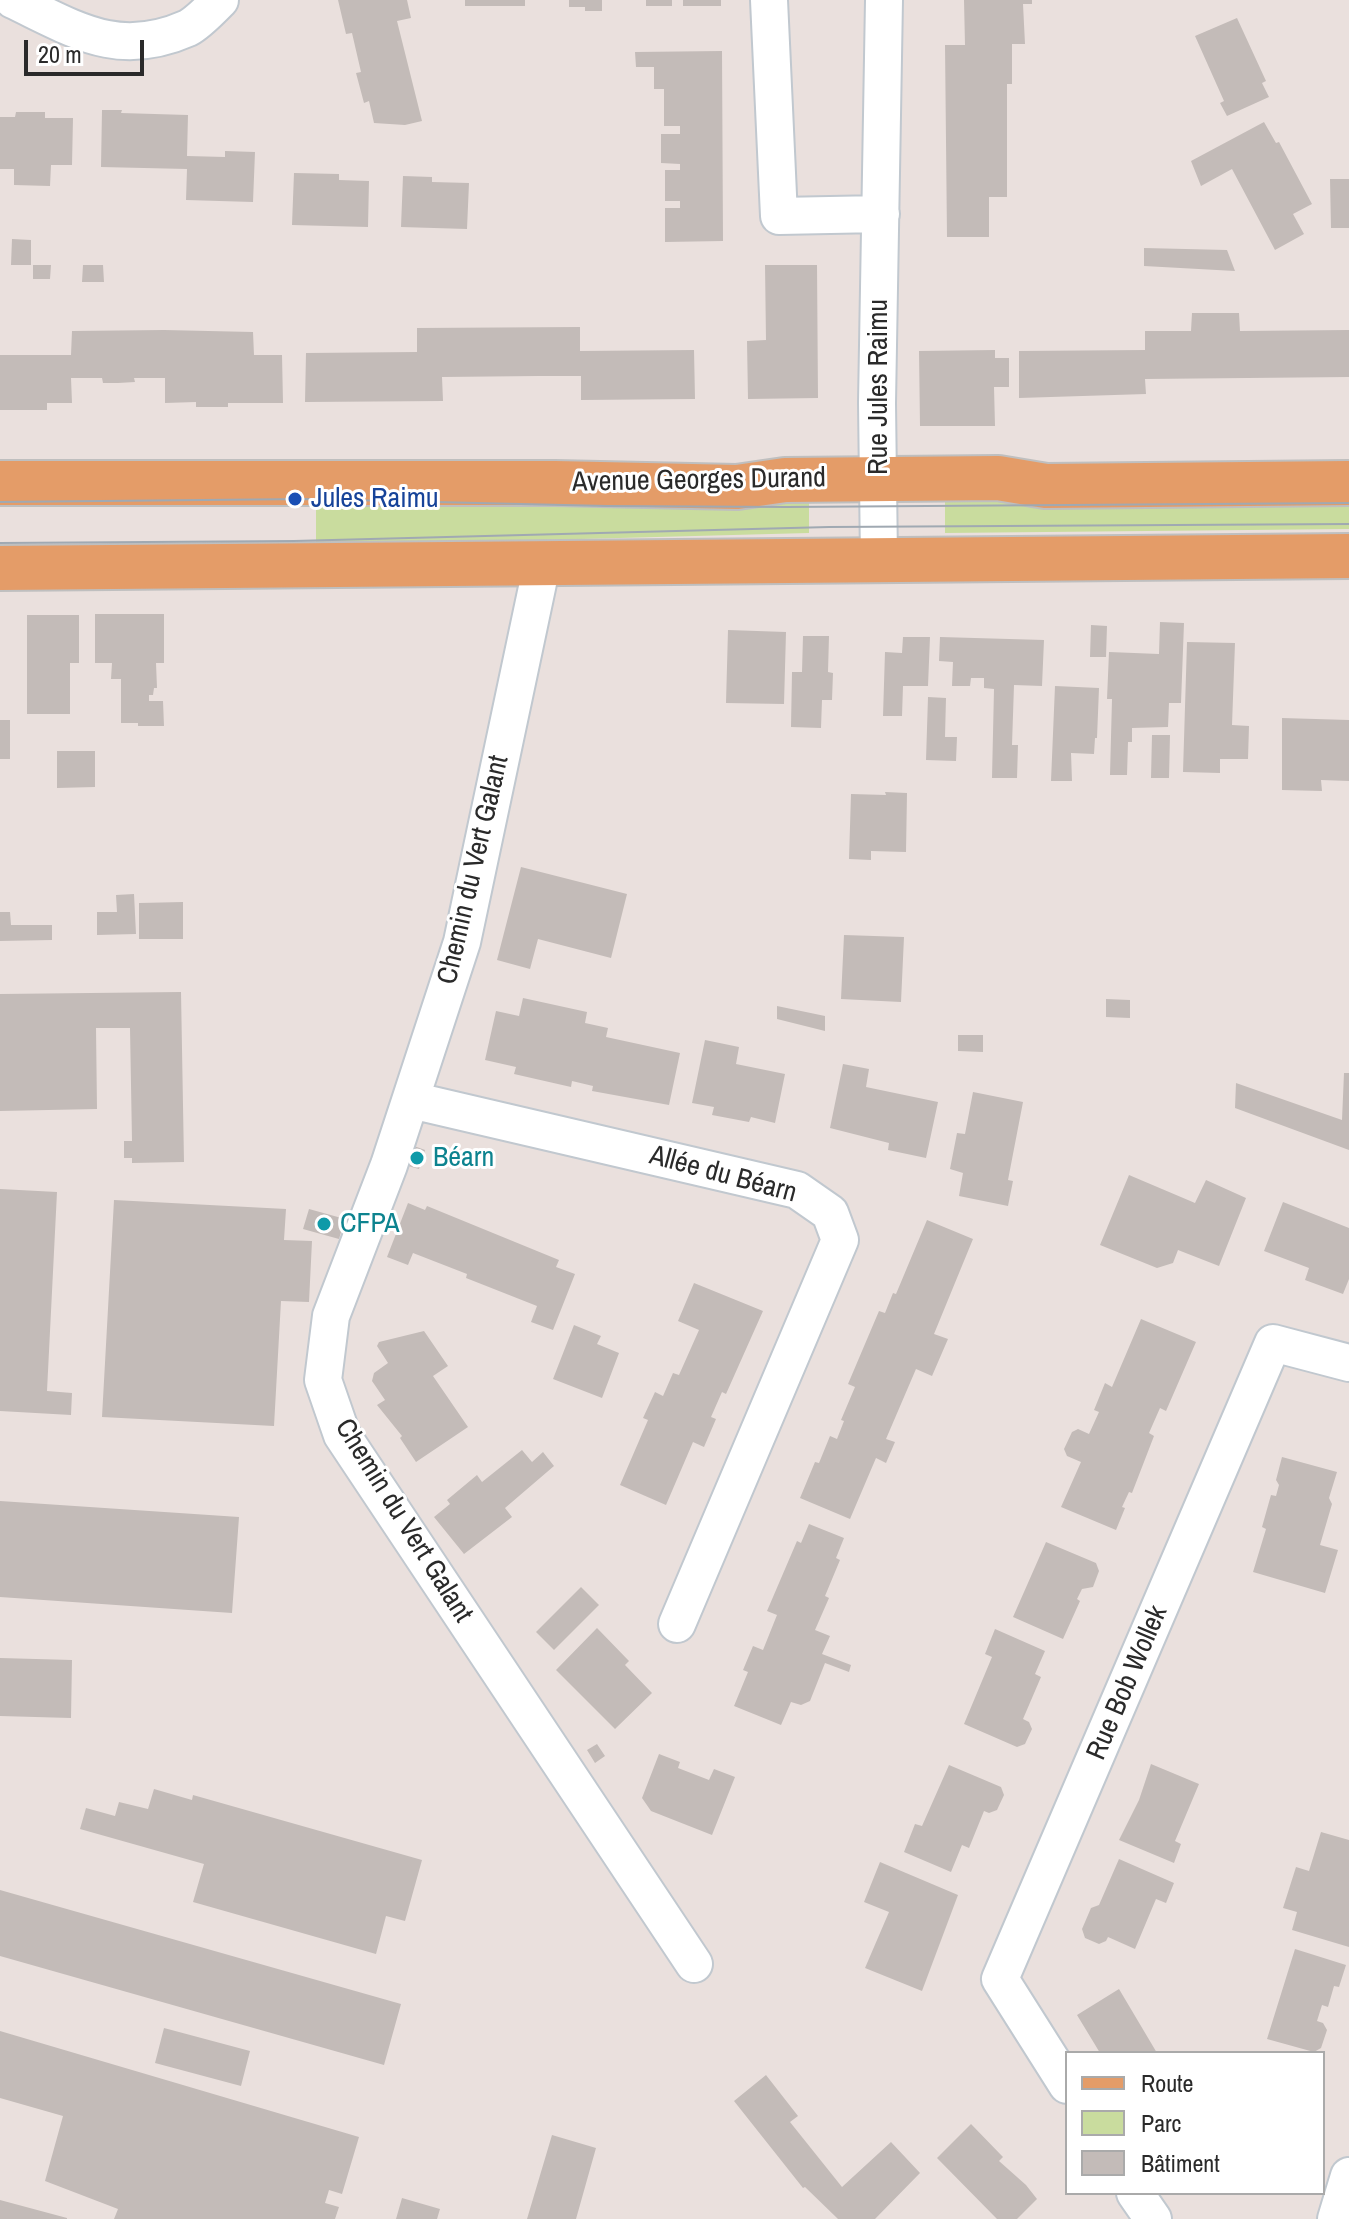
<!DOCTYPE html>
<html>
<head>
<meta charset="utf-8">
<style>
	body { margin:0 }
	#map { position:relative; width:1349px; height:2219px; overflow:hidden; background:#eae0dd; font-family:"Archivo Narrow",sans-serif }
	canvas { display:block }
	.legend { position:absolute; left:1065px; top:2051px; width:260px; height:144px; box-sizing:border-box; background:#fff; border:2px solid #aaa; margin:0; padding:10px 14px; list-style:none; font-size:24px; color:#2a2a2a }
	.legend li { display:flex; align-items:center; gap:16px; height:40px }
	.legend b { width:40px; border:2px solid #aaa }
	.scale { position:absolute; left:24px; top:40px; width:120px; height:36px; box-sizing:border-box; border:4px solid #2a2a2a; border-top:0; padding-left:10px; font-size:24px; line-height:28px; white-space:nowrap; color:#2a2a2a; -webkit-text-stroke:6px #fff; paint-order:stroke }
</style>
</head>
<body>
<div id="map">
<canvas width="1349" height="2219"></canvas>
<ul class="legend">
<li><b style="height:10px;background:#e49c68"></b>Route</li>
<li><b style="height:22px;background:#c9dc9e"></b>Parc</li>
<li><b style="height:22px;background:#c3bbb8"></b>Bâtiment</li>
</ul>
<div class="scale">20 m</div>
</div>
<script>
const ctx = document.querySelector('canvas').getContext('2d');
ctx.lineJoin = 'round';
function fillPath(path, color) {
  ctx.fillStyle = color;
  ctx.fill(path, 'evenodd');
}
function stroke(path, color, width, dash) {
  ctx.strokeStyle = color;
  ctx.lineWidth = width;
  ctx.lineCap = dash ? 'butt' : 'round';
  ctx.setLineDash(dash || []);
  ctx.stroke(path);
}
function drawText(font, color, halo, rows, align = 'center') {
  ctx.font = font + ' "Archivo Narrow",sans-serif';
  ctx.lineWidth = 6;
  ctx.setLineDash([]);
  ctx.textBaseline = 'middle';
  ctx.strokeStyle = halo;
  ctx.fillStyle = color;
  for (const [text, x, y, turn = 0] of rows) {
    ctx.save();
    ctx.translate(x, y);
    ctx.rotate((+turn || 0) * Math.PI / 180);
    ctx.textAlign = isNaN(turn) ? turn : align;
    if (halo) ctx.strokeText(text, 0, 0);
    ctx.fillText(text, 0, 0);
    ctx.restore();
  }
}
const green = new Path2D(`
	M316 492 809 501V533L316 546Z
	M1349 498V529L945 533V502Z`);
const building = new Path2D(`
	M338 0H407L411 18 397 21 422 121 405 125 374 123 369 101 364 103 356 73 361 72 352 33 346 34Z
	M465 0H525V6H465Z
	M569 0H602V11H585V7H569Z
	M646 0H672V6H646Z
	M683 0H721V6H683Z
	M964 0H1032V4H1023L1025 44H1012V84H1007V197H989V237H947L945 45H965Z
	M1237 18 1266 81 1262 83 1269 97 1227 116 1220 103 1224 101 1195 36Z
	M722 51 723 241 665 242V208H680V201H665V170H680V164L661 163V134H680V126H664V89H654V67H636L635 52Z
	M102 110H122L121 113 188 115 187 156 225 157V151L255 152 253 202 186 200 187 169 101 167Z
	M16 112H45V118H73L72 165H51L50 186 14 185V169H0V117H15Z
	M1264 122 1276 143 1279 142 1312 204 1293 214 1304 234 1275 250 1232 169 1201 186 1191 161Z
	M294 173 339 174V180L369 181 368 227 292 225Z
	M403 176 432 177V182L469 183 467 229 401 227Z
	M1330 179H1349V228H1331Z
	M12 239 31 240V265H11Z
	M1144 248 1227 250 1235 271 1144 266Z
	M33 265H51L50 279H33Z
	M83 265H103L104 282H82Z
	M765 265H817L818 398 748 399 747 341 766 340Z
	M1192 313H1239L1240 331 1349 330V377L1145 379 1146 394 1019 398V351L1145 350V331H1191Z
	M580 327V351L694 350 695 399 581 400V376H538L442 377 443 401 305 402 306 353 417 352V328Z
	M164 330 253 332 254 355H282L283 403H228V407H196V402L165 403V378H134L135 382 118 383H103L102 378H71L72 403H47V410H0V355H71L72 331Z
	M995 350V358H1009V387H994L995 426H920L919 351Z
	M95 614H164V663H156L157 688H154L153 695H149V701H163L164 726H138V723H121V679H111L112 663H95Z
	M27 615H79V663H70V714H27Z
	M1160 622 1184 623 1181 703H1169L1168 727 1132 728V742H1128L1127 775H1110L1112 699H1107L1109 652 1159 654Z
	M1091 625 1107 626 1106 657H1090Z
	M728 630 786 632 784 704 726 703Z
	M803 636H829L828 672 833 673 832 700H822L821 728 791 727 792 672H802Z
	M903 637H930L928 686H903L902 716H883L885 652 902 653Z
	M940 637 1044 640 1042 686 1014 685 1012 745H1018L1017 778H992L994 689 984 688V678H971L970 686H952L953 662 939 661Z
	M1187 642 1235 643 1232 725 1249 726 1248 759H1220V773L1183 772Z
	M1055 686 1099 688 1097 738H1095L1094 754 1071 753 1072 781H1051Z
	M928 697 946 698 945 737H957L956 761 926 760Z
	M1282 718 1349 720V781L1321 780 1322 791 1282 790Z
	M0 720H10V759H0Z
	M1152 735H1170L1169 778H1151Z
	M57 751H95V787L57 788Z
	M885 792 907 793 906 852 871 851V860L849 859 851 794 886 795Z
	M521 867 627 894 611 958 538 939 530 969 497 960Z
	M134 894 136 934 97 935V912H117L116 895Z
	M183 902V939H139V903Z
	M0 912H10L11 925H52V940L0 941Z
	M844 935 904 937 901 1002 841 999Z
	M181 992 184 1162 132 1163V1158H124V1141H132L130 1028H96L97 1109 0 1111V994Z
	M523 998 587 1012 585 1023 608 1028 606 1037 680 1053 669 1105 592 1091 593 1086 572 1081 571 1087 514 1074 516 1067 485 1060 496 1011 519 1016Z
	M1106 999 1130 1000V1018L1106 1017Z
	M777 1006 825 1016V1031L777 1019Z
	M958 1035H983V1052L958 1051Z
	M705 1040 739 1047 736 1064 785 1074 775 1123 751 1117 749 1122 712 1115 714 1107 692 1103Z
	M843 1064 869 1069 866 1087 938 1102 926 1158 888 1150 889 1143 830 1128Z
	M1344 1073H1349V1150L1235 1108 1236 1083 1342 1120Z
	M973 1092 1023 1102 1008 1180 1013 1181 1008 1206 959 1196 963 1173 950 1169 957 1133 965 1134Z
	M414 1146 425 1150 419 1169 408 1166Z
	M1129 1175 1195 1203 1206 1180 1246 1198 1219 1266 1178 1250 1173 1263 1157 1268 1100 1245Z
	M0 1189 57 1192 47 1391 72 1393 71 1415 0 1411Z
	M114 1200 286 1209 284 1240 312 1241 309 1302 281 1301 274 1426 102 1417Z
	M1283 1202 1349 1228V1279L1343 1294 1305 1280 1309 1268 1264 1251Z
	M408 1203 425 1210 427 1206 559 1260 556 1267 575 1274 553 1330 531 1322 537 1306 466 1278 467 1274 413 1253 408 1265 387 1257Z
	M309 1209 345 1219 339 1239 303 1229Z
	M927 1220 973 1239 934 1334 948 1339 932 1376 916 1369 886 1439 895 1442 886 1463 876 1458 850 1519 800 1498 815 1462 819 1463 830 1436 837 1439 844 1421 841 1420 855 1387 848 1384 879 1311 885 1313 893 1293 896 1294Z
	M694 1283 763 1311 726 1394 722 1392 711 1417 716 1419 704 1447 693 1442 666 1505 620 1485 648 1420 643 1418 655 1392 663 1396 673 1373 679 1375 699 1330 678 1321Z
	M1141 1319 1196 1342 1166 1411 1160 1408 1149 1433 1154 1436 1132 1493 1129 1492 1122 1507 1125 1508 1116 1530 1061 1507 1081 1462 1067 1456 1064 1449 1072 1432 1078 1429 1089 1434 1099 1412 1094 1410 1105 1383 1112 1387Z
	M574 1325 601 1336 597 1344 619 1353 602 1398 553 1379Z
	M424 1331 448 1366 433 1376 468 1427 416 1462 400 1438 402 1436 377 1405 385 1400 372 1381 374 1373 388 1363 377 1346 379 1342Z
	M522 1450 532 1462 543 1452 554 1466 505 1508 512 1517 464 1554 434 1517 450 1504 447 1500 477 1475 482 1482Z
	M1282 1457 1337 1472 1329 1498 1332 1504 1320 1545 1338 1550 1325 1593 1253 1572 1266 1529 1262 1527 1271 1495 1276 1496 1279 1485 1276 1480Z
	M0 1501 239 1517 232 1613 0 1597Z
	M809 1524 844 1538 836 1558 840 1560 825 1596 829 1598 815 1630 830 1636 822 1654 851 1665 849 1672 825 1663 810 1701 801 1705 791 1702 781 1725 734 1706 748 1672 743 1670 753 1646 763 1650 777 1615 767 1611 797 1541 801 1543Z
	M1046 1542 1096 1563 1099 1571 1093 1587 1082 1589 1077 1599 1080 1601 1063 1639 1013 1617Z
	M581 1587 599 1605 554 1650 536 1632Z
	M597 1628 629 1661 625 1665 652 1693 615 1729 556 1670Z
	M995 1629 1045 1651 1035 1674 1041 1677 1023 1719 1029 1722 1032 1729 1025 1744 1017 1747 964 1724 992 1657 985 1654Z
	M0 1658 72 1660 71 1718 0 1716Z
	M597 1744 605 1756 595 1763 587 1750Z
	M659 1754 680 1762 678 1768 709 1780 714 1769 735 1777 712 1835 651 1811 642 1798Z
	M1151 1764 1199 1784 1175 1841 1181 1844 1174 1863 1119 1840 1139 1800Z
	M949 1765 1001 1787 1004 1795 997 1810 989 1813 984 1811 969 1848 962 1845 951 1872 904 1852 915 1824 922 1826Z
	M154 1789 192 1800 193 1795 422 1860 405 1921 386 1916 376 1954 193 1902 204 1864 80 1829 86 1808 115 1816 119 1802 148 1809Z
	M1321 1832 1349 1840V1947L1292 1930 1297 1912 1283 1908 1296 1867 1309 1871Z
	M1119 1859 1174 1883 1166 1903 1156 1899 1135 1949 1108 1937 1106 1941 1099 1944 1085 1938 1082 1929 1091 1908 1099 1905Z
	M880 1862 958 1895 922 1991 865 1968 889 1912 864 1902Z
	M0 1890 401 2004 384 2065 0 1956Z
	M1295 1949 1346 1965 1339 1987 1334 1986 1328 2007 1322 2005 1317 2021 1323 2023 1327 2030 1321 2048 1314 2052 1267 2039Z
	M1119 1989 1157 2053H1100L1094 2043 1077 2015Z
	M164 2028 250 2051 241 2086 155 2063Z
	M0 2031 359 2137 342 2194 329 2190 325 2203 339 2207 335 2219H114L118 2209 45 2181 63 2116 0 2098Z
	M766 2075 798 2116 790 2122 842 2187 891 2142 920 2173 875 2219H838L805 2187 803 2188 734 2101Z
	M971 2124 1003 2157 999 2161 1026 2185 1037 2199 1017 2219H997L937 2158Z
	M552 2135 596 2148 576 2219H527Z
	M402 2198 440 2209 437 2219H396Z
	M0 2200 67 2218V2219H0Z`);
const street = new Path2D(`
	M13 0C76 30 118 59 188 28 199 22 211 9 220 0
	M769 0 779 216 881 214
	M879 560 877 403 884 0
	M542 564 462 942 389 1165 331 1316 323 1380 342 1435 694 1964
	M411 1100 797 1190 830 1213 840 1240 677 1624
	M1067 2085 1000 1979 1273 1343 1349 1363
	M1135 2193 1153 2219
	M1336 2219 1349 2176`);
const primary = new Path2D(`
	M0 483H555L737 487 785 480 998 478 1046 486 1349 483
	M0 568 1349 556`);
const tram = new Path2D(`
	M0 502 305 499 607 506 787 507 1349 503
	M0 543 294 541 829 527 1349 524`);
const markers = [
	[295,499,8,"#1a4fb4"],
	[417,1158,8,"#0f9aa8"],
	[324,1224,8,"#0f9aa8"]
];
const streetNames = [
	["Rue Jules Raimu",879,387,-90],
	["Avenue Georges Durand",699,481,-1],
	["Chemin du Vert Galant",474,870,-77],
	["Allée du Béarn",723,1175,15],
	["Chemin du Vert Galant",403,1521,58],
	["Rue Bob Wollek",1128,1683,-67]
];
const transitNames = [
	["Jules Raimu",311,499]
];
const cultureNames = [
	["Béarn",433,1158],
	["CFPA",340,1224]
];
fillPath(green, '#c9dc9e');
fillPath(building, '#c3bbb8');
stroke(street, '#c1c8cf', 40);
stroke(primary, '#bfbfbf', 48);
stroke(street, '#fff', 36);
stroke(primary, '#e49c68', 44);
stroke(tram, '#a0a9b2', 2);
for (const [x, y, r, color] of markers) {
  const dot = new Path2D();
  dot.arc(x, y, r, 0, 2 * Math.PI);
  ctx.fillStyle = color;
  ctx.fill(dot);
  stroke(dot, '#fff', 3);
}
drawText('28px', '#2a2a2a', '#fff', streetNames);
drawText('28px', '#164399', '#fff', transitNames, 'left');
drawText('28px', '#0d838f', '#fff', cultureNames, 'left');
</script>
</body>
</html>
